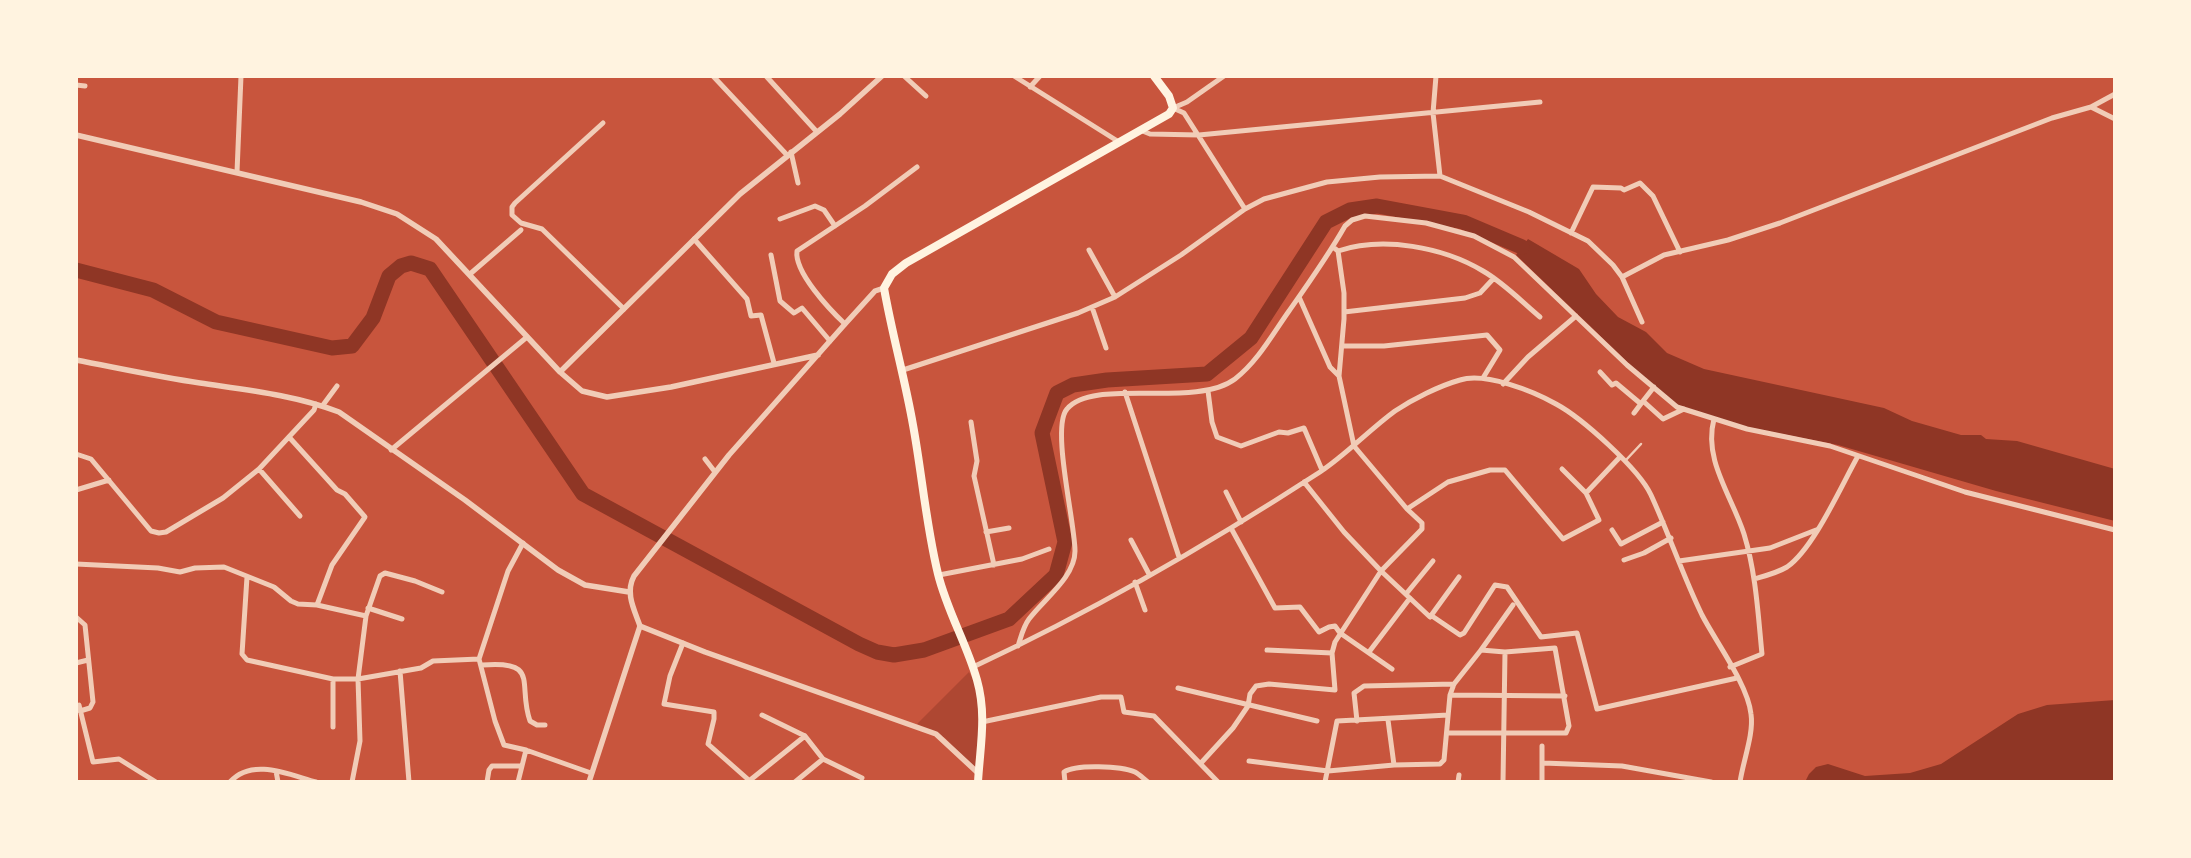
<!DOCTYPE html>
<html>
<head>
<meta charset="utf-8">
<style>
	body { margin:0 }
	#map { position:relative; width:2191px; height:858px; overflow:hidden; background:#c8553d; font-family:Commissioner,sans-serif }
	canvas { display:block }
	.frame { position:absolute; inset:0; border:78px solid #fff3e0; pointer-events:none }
</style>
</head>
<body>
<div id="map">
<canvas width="2191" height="858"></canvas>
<div class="frame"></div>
</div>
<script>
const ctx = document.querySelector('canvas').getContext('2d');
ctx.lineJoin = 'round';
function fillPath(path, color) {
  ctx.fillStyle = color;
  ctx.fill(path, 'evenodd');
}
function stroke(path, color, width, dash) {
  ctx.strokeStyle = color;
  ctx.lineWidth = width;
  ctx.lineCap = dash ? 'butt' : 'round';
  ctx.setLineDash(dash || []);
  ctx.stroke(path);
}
const green = new Path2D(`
	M969 672C986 701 978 739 977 771L945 738 917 724Z`);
const water = new Path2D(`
	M1528 239 1579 269 1596 294 1618 317 1646 332 1667 353 1704 369 1884 408 1912 421 1961 435H1981L1986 439 2017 441 2115 469V521L1996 491 1838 445 1731 424 1676 406 1648 382 1516 255Z
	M2115 700V782H1805L1809 774 1816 767 1828 764 1865 776 1910 773 1941 764 2018 714 2047 705Z`);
const river = new Path2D(`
	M76 270 153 290 216 322 332 348 352 346 373 318 389 276 401 266 411 263 430 269 583 494 859 644 877 652 894 655 924 650 1009 619 1056 575 1065 542 1042 433 1057 393 1073 385 1107 380 1207 374 1251 338 1326 222 1350 210 1377 206 1463 222 1522 247`);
const service = new Path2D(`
	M1626 460 1641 444`);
const minor = new Path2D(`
	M713 76 787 155
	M766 76 817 132
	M904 76 926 96
	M1014 76 1119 142
	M1436 76 1433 113 1440 176
	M76 85 85 86
	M1030 87 1040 76
	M2091 107 2115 119
	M1173 108 1184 113 1245 209
	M1173 108 1187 102 1224 76
	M603 123 515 203 512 207V215L521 223 542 229 624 309
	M1140 130 1150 134 1199 135 1540 102
	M791 152 798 183
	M237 172 241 76
	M780 219 815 206 824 210 835 226
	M1571 233 1593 187 1621 188 1624 190 1640 183 1653 196 1680 252
	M694 239 747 299 751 316 761 315 774 363
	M1333 247 1338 251 1344 293V319L1339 376 1354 446 1407 509 1422 523V529L1381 571 1430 617 1459 577
	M1089 250 1115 297
	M1338 251C1383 236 1443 247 1483 271 1504 283 1522 302 1540 317
	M771 255 780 301 794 313 802 308 830 341
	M470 274 521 230
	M1622 277 1664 255 1728 240 1780 223 2052 118 2091 107 2115 94
	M1299 297 1330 367 1339 376
	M1092 307 1106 348
	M1344 312 1465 298 1480 293 1494 278
	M845 324C830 310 794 272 797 251L865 206 917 167
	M1342 346H1384L1487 335 1500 350 1483 378
	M903 370 1078 313 1115 297 1181 255 1245 209 1264 199 1327 182 1380 177 1440 176 1529 212 1588 241 1613 265 1622 277 1642 322
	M1600 372 1612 385 1616 383 1641 404
	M1503 384 1528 357 1576 316
	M1208 391 1212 422 1217 437 1241 446 1279 432 1288 433 1304 428 1322 470
	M1125 392 1179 557
	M1643 401 1654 387
	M323 405 337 386
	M1634 413 1643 401 1663 419 1684 409
	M1714 419C1703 460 1732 496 1744 534 1756 573 1758 614 1762 654L1730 667
	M971 422 977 461 974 476 994 565
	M289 437 337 490 345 494 365 517 332 565 317 605
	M391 450 527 337
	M76 454 91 459 151 531 159 533 166 532 223 498 259 469 314 410 316 404
	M705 459 715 472
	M259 469 300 516
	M1562 469 1586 493
	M76 490 109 480
	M1226 492 1241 522
	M1407 509 1448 482 1490 470H1505L1563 539 1599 520 1586 493 1620 457
	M1231 528 1275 608 1300 607 1319 632 1329 627 1335 626 1340 633 1392 669
	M1612 530 1621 544 1663 522
	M986 532 1009 528
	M1131 540 1149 574
	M1624 560 1644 553 1671 538
	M1679 561 1770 548 1816 530
	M76 564 158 568 180 572 195 568 224 567 274 587 291 601 298 604 317 605 366 616
	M939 575 1022 559 1049 549
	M247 577 242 654 247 660 333 679H358L421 668 433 661 479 659
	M1754 579C1765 576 1777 573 1787 567 1814 548 1841 486 1858 456
	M1135 582 1145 610
	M1406 594 1433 561
	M368 608 402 619
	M1432 616 1460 635 1464 633 1495 585 1507 587 1541 637 1577 633 1597 709 1737 678
	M76 617 85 625 93 702 90 708 80 711
	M683 643 670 676 664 704 714 712V719L708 744 751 782
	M1018 646C1021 637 1023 627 1029 619 1044 599 1075 577 1075 551 1075 522 1051 427 1067 409 1093 377 1195 409 1235 379 1258 361 1272 335 1289 311 1308 284 1328 256 1345 226L1352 220 1365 216 1426 223 1474 236 1514 257 1627 365 1677 407 1747 429 1830 446 1965 492 2115 530
	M1267 650 1332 653
	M1481 650 1513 605
	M1369 652 1410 598
	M479 659 495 721 504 745 526 750 591 773
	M479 659 508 571 523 543
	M76 663 88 660
	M482 665C541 660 517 684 530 721L537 725H545
	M973 667C1093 611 1209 544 1320 472 1347 454 1369 430 1395 411 1413 399 1439 386 1460 380 1485 372 1533 391 1556 404 1582 418 1639 469 1651 495 1669 534 1683 576 1702 615 1716 642 1748 685 1751 714 1754 734 1743 761 1740 782
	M400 671 409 782
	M333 679V727
	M1178 688 1317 721
	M1450 695 1565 696
	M76 706 79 705 93 762 119 759 156 782
	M762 715 805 736 823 759
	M1388 720 1394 765
	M1357 721 1354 693 1364 686 1454 684
	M982 722 1101 697H1121L1124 712 1154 716 1218 782
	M1542 746V782
	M823 759 862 778
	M1249 761 1328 771 1394 765 1440 764 1444 760 1450 695 1454 684 1481 650 1505 652 1555 648 1569 726 1566 733H1448
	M1201 763 1233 728 1248 706 1250 694 1256 686 1269 684 1335 690 1332 653 1335 642 1381 571 1344 532 1304 482
	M1543 763 1622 766 1711 782
	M276 771 278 782
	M749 781 805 736
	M230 782C252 757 290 775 316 782
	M352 782 360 741 358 679 366 616 380 576 385 573 415 581 442 592
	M487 782 489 770 492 766H520
	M518 782 526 750
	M795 782 823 759
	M1065 782 1064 772C1076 764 1121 766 1135 772 1139 774 1144 779 1148 782
	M1325 782 1337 721 1448 715
	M1458 782 1459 775
	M1503 782 1505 652`);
const tertiary = new Path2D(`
	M76 135 361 202 397 214 436 239 560 372 582 391 607 397 671 387 818 355
	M884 288 875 291 845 324 729 455 634 576C625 593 634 609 640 626L705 652 936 734 978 773
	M76 360C118 368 159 377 200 383 247 390 295 395 339 412L465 500 558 570 585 585 629 592
	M560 372 740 194 840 114 882 76
	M589 782 640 626`);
const primary = new Path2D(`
	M978 782C980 747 987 715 977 680 967 644 947 611 938 574 926 525 922 474 913 425 905 379 892 334 884 288L892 274 906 263 1169 114 1173 108 1169 96 1154 76`);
fillPath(green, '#ae4732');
fillPath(water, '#8f3625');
stroke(river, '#8f3625', 15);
stroke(service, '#f1ccb7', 2.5);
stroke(minor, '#f1ccb7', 5);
stroke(tertiary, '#f1ccb7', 5.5);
stroke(primary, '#fff3e0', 8);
</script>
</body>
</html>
